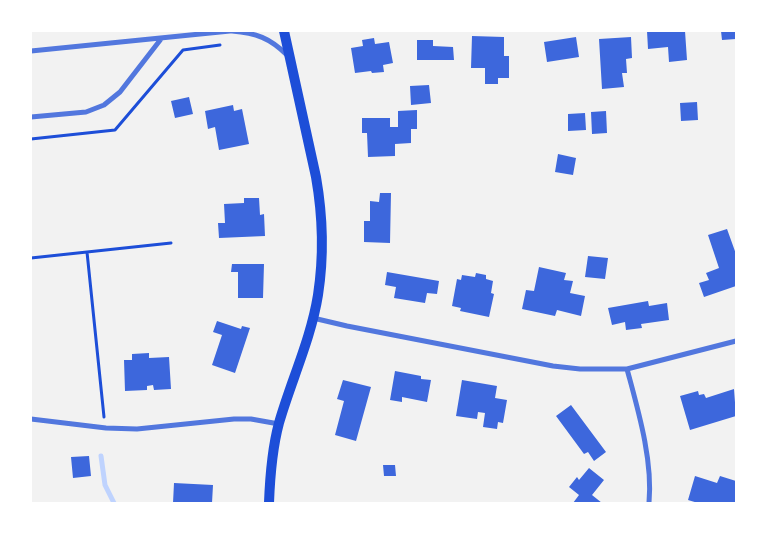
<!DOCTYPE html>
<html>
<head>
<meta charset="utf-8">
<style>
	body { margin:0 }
	#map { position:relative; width:767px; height:534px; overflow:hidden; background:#f2f2f2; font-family:"Roboto Condensed",sans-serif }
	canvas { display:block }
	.frame { position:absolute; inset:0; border:32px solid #fff; pointer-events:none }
</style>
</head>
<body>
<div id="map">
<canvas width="767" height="534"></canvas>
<div class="frame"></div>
</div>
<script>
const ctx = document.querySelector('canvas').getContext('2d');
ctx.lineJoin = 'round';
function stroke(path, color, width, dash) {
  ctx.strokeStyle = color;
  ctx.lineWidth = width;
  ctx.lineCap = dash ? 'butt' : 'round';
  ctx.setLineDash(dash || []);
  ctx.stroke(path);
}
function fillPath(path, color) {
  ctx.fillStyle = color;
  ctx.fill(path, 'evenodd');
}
const stream = new Path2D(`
	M101 456 105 485 114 503`);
const building = new Path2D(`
	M647 31H685L687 60 669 62 668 47 648 49Z
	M721 31H736V39L722 40Z
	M472 36 504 37V56H509V78H498V84H485V68H471Z
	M576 37 579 57 547 62 544 42Z
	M631 37 632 58 626 59 627 73H622L624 87 602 89 599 39Z
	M374 38 375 44 389 42 393 63 383 65 384 72 372 73 371 71 355 73 351 48 363 46 362 40Z
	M417 40H433V46L453 47 454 60H417Z
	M429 85 431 103 411 105 410 86Z
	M189 97 193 114 175 118 171 101Z
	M697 102 698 120 681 121 680 103Z
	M233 105 234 111 242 109 249 144 219 150 215 127 208 129 205 111Z
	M417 110V129H411V143L395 144V156L368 157 367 133H362V118H390V127H398V111Z
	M606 111 607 133 592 134 591 112Z
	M585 113 586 130 568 131V114Z
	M558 154 576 158 573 175 555 172Z
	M380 193H391L390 243 364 242V221H370V201L379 202Z
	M244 198H259L260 215 264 214 265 236 219 238 218 223H225L224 204 244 203Z
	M727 229 736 254V286L704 297 699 283 709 280 706 273 719 268 708 235Z
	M588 256 608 258 605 279 585 277Z
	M232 264H264L263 298H238V272H231Z
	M539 267 566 273 564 280 573 281 570 293 585 296 581 316 557 310 555 316 522 309 526 290 534 291Z
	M387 272 439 281 437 294 427 293 425 303 394 298 396 287 385 285Z
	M476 273 486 275V279L493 281 491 293 494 294 489 317 460 311 461 308 452 306 457 279 461 280 462 275 475 277Z
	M648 301 649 306 667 303 669 320 641 324 642 328 626 330 625 322 612 325 608 308Z
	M217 321 241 329 242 326 250 328 235 373 212 365 222 335 213 332Z
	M149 353V358L169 357 171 389 154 390 153 385 147 386V390L125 391 124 360H132V354Z
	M395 371 421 376V379L431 380 427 402 402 397V402L390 400Z
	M343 380 371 387 356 441 335 435 344 401 337 399Z
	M462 380 497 386 495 398 507 400 503 423 498 422 497 429 483 427 485 413 478 412 477 419 456 416Z
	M734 389 736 416 690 430 680 396 698 391 699 395 704 394 706 398Z
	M571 405 606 452 594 461 588 452 584 454 556 416Z
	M89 456 91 476 73 478 71 457Z
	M383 465H395L396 476H384Z
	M589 468 604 480 592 495 602 503H573L579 495 569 487 577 477 579 480Z
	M695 476 717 483 720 476 736 481V503H698L688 500Z
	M174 483 213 485 212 503H173Z`);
const path = new Path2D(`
	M31 139 115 130 183 50 220 45
	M87 252 104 417
	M31 258 171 243`);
const minor = new Path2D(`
	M232 31C256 33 270 38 287 55
	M31 51 230 31
	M31 117 86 112 104 105 120 92 161 39
	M313 318 347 326 553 366 580 369H627L736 341
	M627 369C638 410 653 460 649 503
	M31 419 106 428 137 429 234 419H251L279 424`);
const secondary = new Path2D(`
	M269 503C270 476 272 449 279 423 291 381 311 339 318 295 324 256 323 217 316 177L284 31`);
stroke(stream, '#bfd3fe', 5);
fillPath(building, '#3d67dc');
stroke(path, '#1d4ed8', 3);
stroke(minor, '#5277de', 5);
stroke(secondary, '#1d4ed8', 10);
</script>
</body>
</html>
